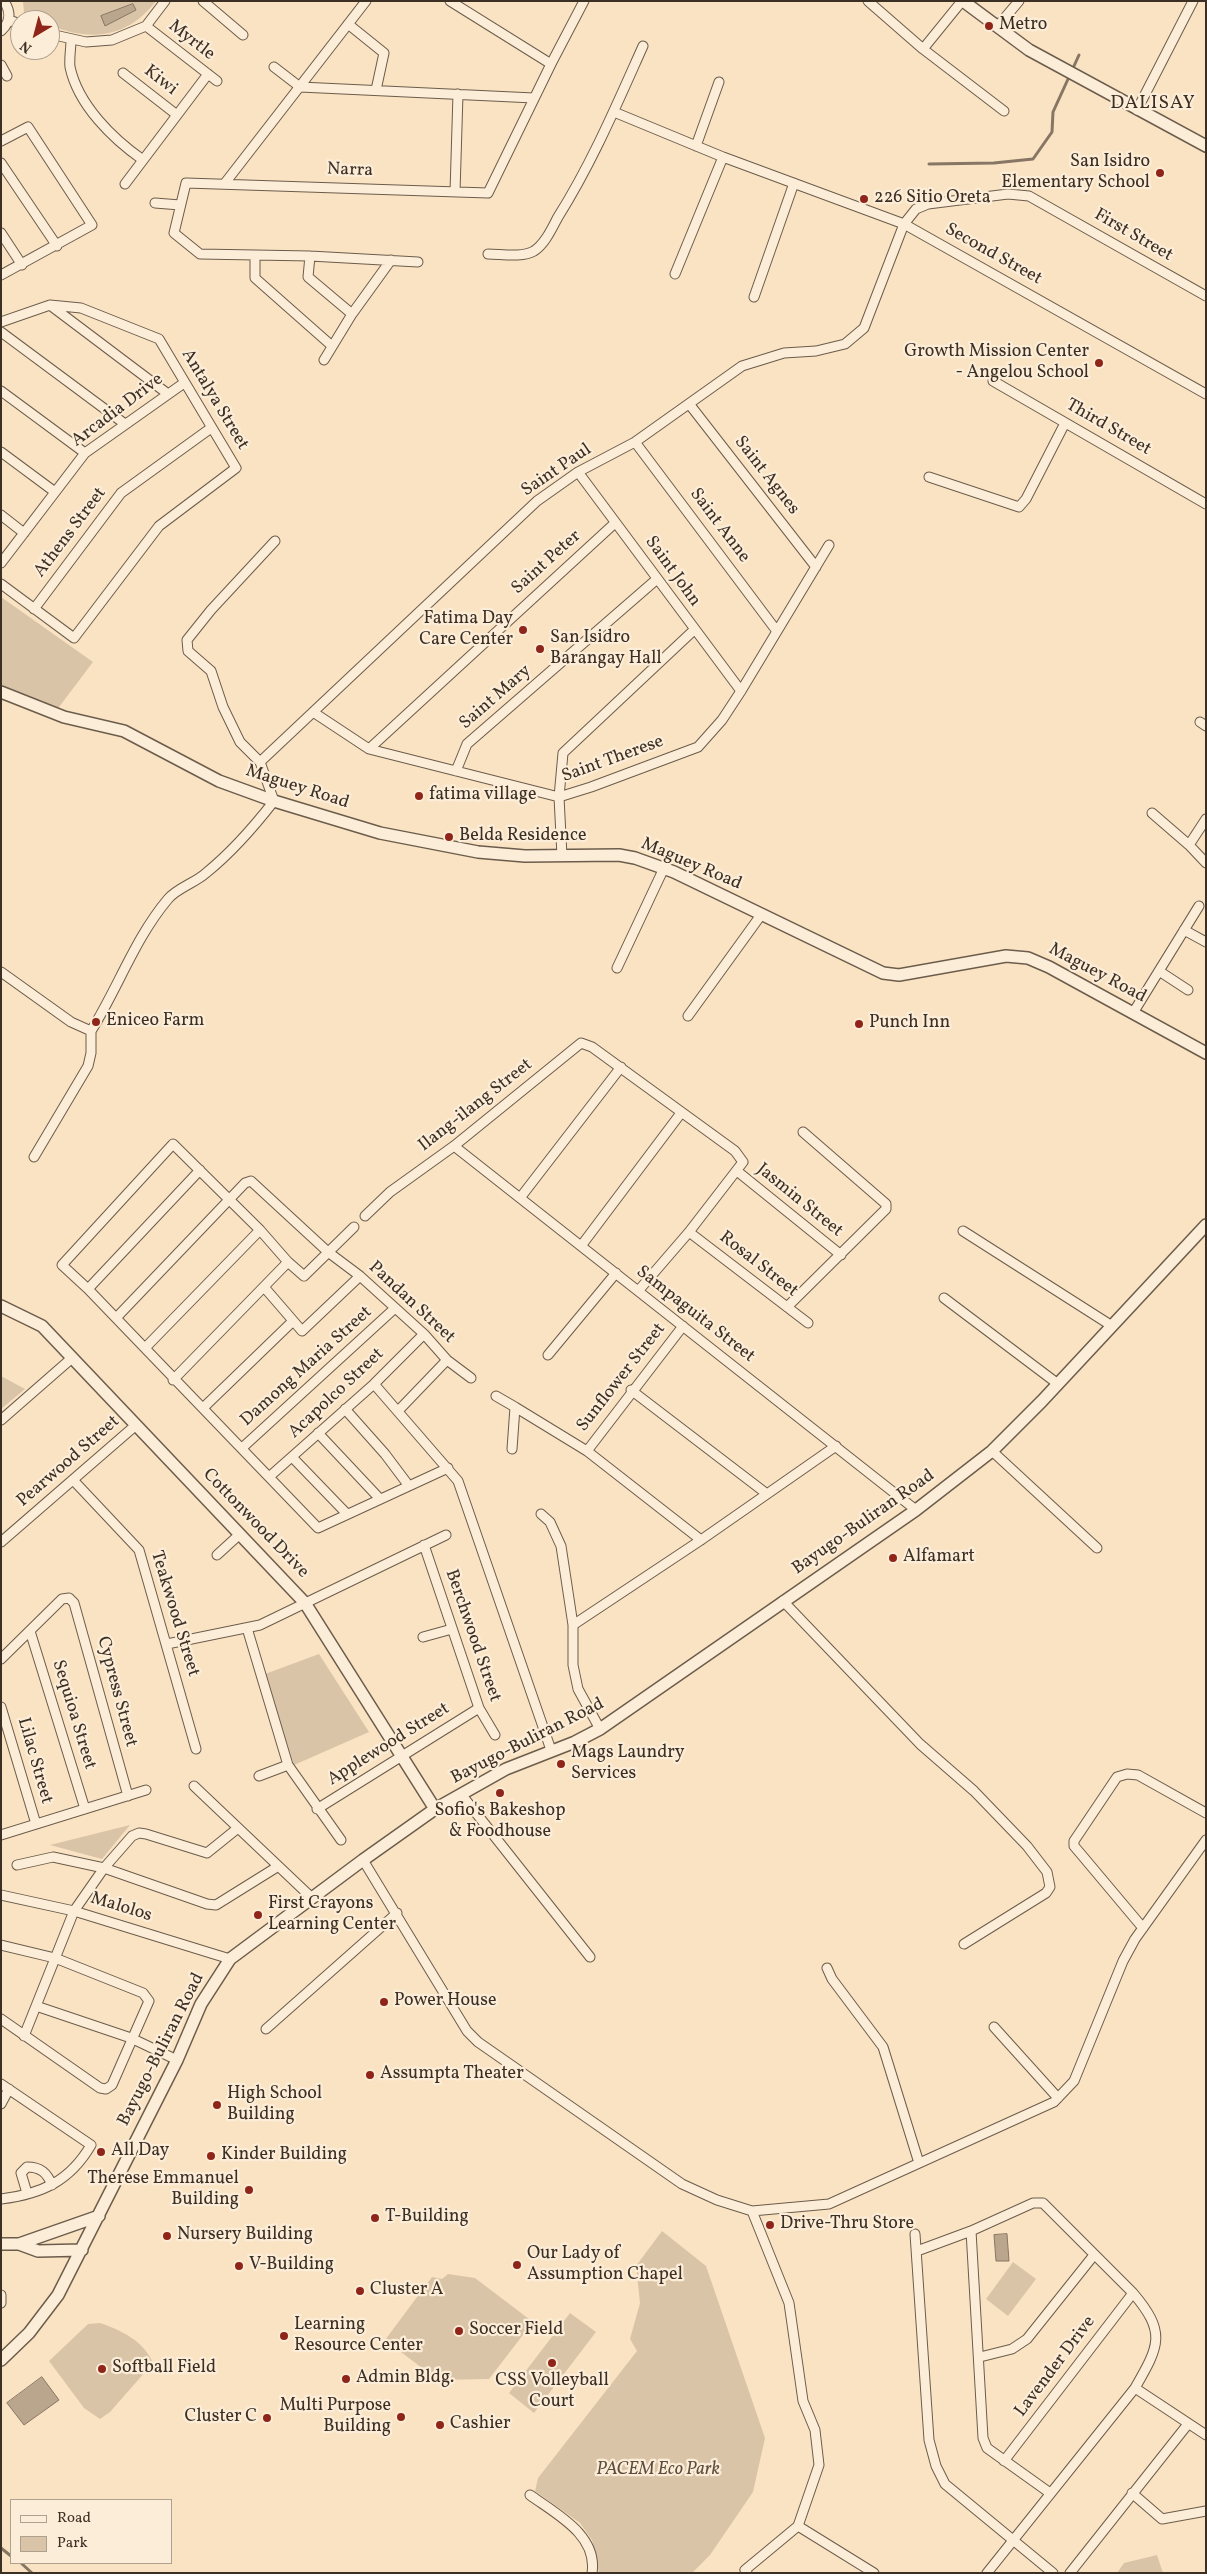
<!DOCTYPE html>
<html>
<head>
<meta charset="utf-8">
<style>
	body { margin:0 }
	#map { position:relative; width:1207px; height:2574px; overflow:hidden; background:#fae3c3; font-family:Vollkorn,serif }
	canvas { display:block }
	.frame { position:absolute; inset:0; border:2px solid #3c2f23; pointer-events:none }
	.legend { position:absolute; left:10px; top:2499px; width:162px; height:65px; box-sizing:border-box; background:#fcedd8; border:1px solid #afa190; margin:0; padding:6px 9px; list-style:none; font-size:15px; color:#3c2f23 }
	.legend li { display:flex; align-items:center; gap:10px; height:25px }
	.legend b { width:25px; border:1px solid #afa190 }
	.north { position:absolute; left:10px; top:10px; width:50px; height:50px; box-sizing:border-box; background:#fcedd8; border:1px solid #afa190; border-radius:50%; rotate:217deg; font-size:14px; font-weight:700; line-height:20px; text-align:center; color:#3c2f23 }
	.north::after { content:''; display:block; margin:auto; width:18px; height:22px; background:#8f2418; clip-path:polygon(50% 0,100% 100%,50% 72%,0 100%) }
</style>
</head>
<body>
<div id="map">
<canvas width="1207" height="2574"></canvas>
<div class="frame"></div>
<ul class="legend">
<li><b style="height:6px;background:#fcedd8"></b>Road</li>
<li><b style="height:14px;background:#dac4a8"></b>Park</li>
</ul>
<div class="north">N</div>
</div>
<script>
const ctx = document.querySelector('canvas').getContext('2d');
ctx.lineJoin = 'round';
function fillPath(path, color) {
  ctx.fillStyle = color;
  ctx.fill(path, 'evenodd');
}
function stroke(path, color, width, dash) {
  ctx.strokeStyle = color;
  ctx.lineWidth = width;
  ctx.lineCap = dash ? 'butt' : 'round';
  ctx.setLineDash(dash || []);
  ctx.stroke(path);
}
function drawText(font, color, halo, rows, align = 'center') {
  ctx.font = font + ' Vollkorn,serif';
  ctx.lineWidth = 4.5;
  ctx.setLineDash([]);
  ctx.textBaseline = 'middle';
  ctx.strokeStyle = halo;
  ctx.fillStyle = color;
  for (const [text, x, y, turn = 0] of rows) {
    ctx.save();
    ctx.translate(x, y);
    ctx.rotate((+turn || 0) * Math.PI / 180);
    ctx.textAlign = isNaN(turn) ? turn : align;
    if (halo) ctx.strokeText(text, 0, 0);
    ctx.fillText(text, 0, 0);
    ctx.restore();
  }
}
const green = new Path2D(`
	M23 1H156C128 38 90 42 50 25V20H36L24 13Z
	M1 597 93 662 56 711 1 687Z
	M1 1376 25 1389 1 1409Z
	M319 1654 369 1732 294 1765 265 1674Z
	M130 1825 102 1859 50 1845Z
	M662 2231 706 2266 765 2438 753 2492 710 2555 692 2573H599L592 2540 580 2523 535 2491 538 2478 637 2351 630 2339 640 2303 636 2266Z
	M1013 2262 1036 2279 1008 2316 986 2299Z
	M448 2274 475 2278 533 2322 489 2379 438 2380 385 2340 432 2277 442 2279Z
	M570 2313 596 2332 534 2413 509 2393Z
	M100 2323C121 2330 144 2341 153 2363L110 2412 100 2419 84 2408 49 2361 88 2324Z
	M1157 2555 1163 2573H1117L1124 2563Z`);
const water = new Path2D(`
	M133 4 136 10 105 26 101 16Z
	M1007 2234 1009 2261H996L994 2235Z
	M42 2377 59 2400 24 2425 7 2403Z`);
const stream = new Path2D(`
	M929 164 994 163 1033 159 1052 132 1053 112 1079 55
	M1 2548 11 2556
	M21 2563 32 2573`);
const minor = new Path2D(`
	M203 1 243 35
	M450 1 551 64
	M868 1 923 49 1004 111
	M9 20 20 24
	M348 24 384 53 376 90
	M146 26 217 81
	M997 27 1019 1
	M1 31C11 22 11 12 4 1
	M50 34 86 42 112 40 146 26 165 1
	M71 40C71 48 69 59 70 67 78 105 113 139 143 160
	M923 49 962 1
	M1 65 7 76
	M274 67 300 87 534 98
	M123 73 177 115
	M1137 110 1193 1
	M614 112 723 157 904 224 1206 394
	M1 141 28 127 92 225 1 275
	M696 146 719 82
	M1 163 57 246
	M225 183 366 1
	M125 184 208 74
	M455 192 458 94
	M155 203 180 205
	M1 233 22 265
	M488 254C501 254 522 258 534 251 545 244 552 228 558 217 592 163 617 104 643 46
	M255 256V278L332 346
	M310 256 308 277 352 314
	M418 262 310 256 200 254 174 233 186 183 488 193 551 64 584 1
	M675 274 723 157
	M754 297 794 183
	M50 305 168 394
	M1 322 50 305 81 308 159 339 236 468 159 526 74 638 1 584
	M1 332 125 424
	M324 360 352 314 391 260
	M993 381 1206 504
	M1 391 85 453
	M690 405 816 567
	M635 442 776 630
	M1 452 55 492
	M578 472 741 691
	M929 477 1019 507 1026 499 1065 423
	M1 515 24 533
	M1 563 85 453 184 383
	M34 609 121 493 211 428
	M313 712 369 749 559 797 591 787 698 747 722 720 741 691 829 545
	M1200 722 1206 726
	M369 749 615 523
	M260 762 240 742 223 707 211 671 188 651 187 640 211 610 275 541
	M456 771 467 744 657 579
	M1152 813 1189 845 1206 863
	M1189 845 1206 819
	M562 856 559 797 563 753 694 630
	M1184 930 1206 942
	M617 968 664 868
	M1159 971 1188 990
	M1 972 71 1022 91 1031C118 988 135 938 168 899 177 888 195 883 206 873 232 852 253 828 274 801L260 762 537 501 578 472 635 442 742 366 784 353 816 351 845 344 864 328 904 224 916 209 928 204 1008 194 1029 196 1206 296
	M1133 1013 1199 906
	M688 1016 761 915
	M454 1146 916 1510
	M34 1157 88 1066 91 1053V1031
	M737 1171 841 1255
	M520 1198 621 1067
	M365 1216 390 1192 454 1146 581 1043 592 1047 735 1151 743 1162 689 1232 639 1290
	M354 1227 304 1276 288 1262 260 1230 173 1144 62 1265 88 1289 318 1528 448 1468
	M963 1231 1112 1326
	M689 1232 808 1323
	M581 1246 681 1113
	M264 1287 302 1331 360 1276
	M88 1289 200 1170
	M944 1298 1058 1384
	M787 1307 886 1209V1204L803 1132
	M116 1318 245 1183 251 1181 328 1252 360 1276 424 1334 447 1360 471 1378
	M145 1348 260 1230
	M548 1355 616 1273
	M173 1380 288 1262
	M374 1384 458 1481 551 1750
	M631 1390 767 1494
	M496 1396 515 1407
	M203 1408 293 1321
	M345 1409 385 1454 409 1486
	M398 1411 447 1360
	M1 1420 72 1358
	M318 1433 380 1499
	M242 1448 394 1309
	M512 1449 515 1407 587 1451 701 1540
	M587 1451 683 1326
	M992 1451 1097 1548
	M292 1457 347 1514
	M269 1477 374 1384 424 1334
	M74 1481 139 1550 196 1749
	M541 1514 550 1522 561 1546 573 1625V1665L578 1689 600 1729
	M1 1542 136 1425
	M424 1545 479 1708 495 1735
	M217 1555 240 1534
	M783 1601 920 1744 974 1791 1027 1846 1047 1872 1050 1887 1046 1893 964 1944
	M573 1625 701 1540 836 1446
	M247 1628 288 1765 341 1840
	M30 1631 85 1809
	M423 1637 452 1629
	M167 1644 260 1625 446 1535
	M1 1659 62 1599 69 1598 74 1603 128 1796
	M1 1707 36 1824
	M259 1776 288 1765
	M194 1786 312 1898
	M461 1794 590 1957
	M317 1809 479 1708
	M1 1835 146 1790
	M363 1860 467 2031 478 2042 682 2184 717 2200 752 2211 829 2204 1054 2102 1074 2081 1123 1961 1135 1939 1206 1840
	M17 1865 53 1857 104 1868 207 1904 216 1905 277 1867
	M1 1895 74 1911 230 1959
	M1143 1928 1080 1853 1074 1846V1841L1117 1777 1127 1774 1138 1775 1206 1813
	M1 1945 55 1958 143 1993 149 2001 112 2085 106 2089 100 2088 1 2019
	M827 1968 832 1979 883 2047 919 2163
	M36 2006 131 2038 177 2060
	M994 2027 1058 2098
	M266 2029 397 1913
	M24 2036 74 1911 104 1868 132 1836 139 1833 146 1834 207 1853 238 1828
	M1 2084 91 2145C70 2181 42 2194 1 2199
	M1 2104 9 2089
	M27 2193 21 2173 27 2167C41 2167 47 2173 52 2185
	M971 2231 983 2438 987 2448 1050 2493
	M915 2234 929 2440 936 2466 945 2484 1053 2573
	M917 2251 971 2231 1033 2203H1043L1133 2293C1167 2333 1159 2346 1135 2388L987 2573
	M1 2295V2303
	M980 2357 1012 2349 1027 2339 1094 2255
	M1135 2388 1206 2435
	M1004 2461 1133 2293
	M1132 2493 1162 2519 1206 2511
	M530 2495C556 2514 598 2535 592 2573
	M798 2526 874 2573
	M747 2573 745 2570 798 2526 819 2465 815 2430 803 2401 789 2303 752 2211
	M1070 2573 1188 2424`);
const tertiary = new Path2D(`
	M963 1 1029 50 1206 146
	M1 692 64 717 124 731 219 781 274 801 380 833 478 852 525 856 619 855 635 858 674 872 883 973 899 975 1006 956 1028 958 1049 967 1206 1053
	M1 1306 42 1326 305 1603 435 1809
	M1 2244H19L99 2216
	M19 2244 38 2251 82 2250
	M1 2360 29 2333 58 2295 177 2060 201 2004 230 1959 363 1860 435 1809 506 1769 575 1742 600 1729 916 1510 992 1451 1042 1401 1206 1225`);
const markers = [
	[989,26,5,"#8f2418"],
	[1160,173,5,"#8f2418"],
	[864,199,5,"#8f2418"],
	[1099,363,5,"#8f2418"],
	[523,630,5,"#8f2418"],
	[540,649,5,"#8f2418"],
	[419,796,5,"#8f2418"],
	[449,837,5,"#8f2418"],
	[96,1022,5,"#8f2418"],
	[859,1024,5,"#8f2418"],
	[893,1558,5,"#8f2418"],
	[561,1764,5,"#8f2418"],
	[500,1793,5,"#8f2418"],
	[258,1915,5,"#8f2418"],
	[384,2002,5,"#8f2418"],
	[370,2075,5,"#8f2418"],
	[217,2105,5,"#8f2418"],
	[101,2152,5,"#8f2418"],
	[211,2156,5,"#8f2418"],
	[249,2190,5,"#8f2418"],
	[375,2218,5,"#8f2418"],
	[770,2225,5,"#8f2418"],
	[167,2236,5,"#8f2418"],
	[517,2265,5,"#8f2418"],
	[239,2266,5,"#8f2418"],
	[360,2291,5,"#8f2418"],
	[459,2331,5,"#8f2418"],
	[284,2336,5,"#8f2418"],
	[552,2363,5,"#8f2418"],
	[102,2369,5,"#8f2418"],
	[346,2379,5,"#8f2418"],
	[401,2417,5,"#8f2418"],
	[267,2418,5,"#8f2418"],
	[440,2425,5,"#8f2418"]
];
const poiNames = [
	["Metro",999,26],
	["San Isidro",1150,163,"right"],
	["Elementary School",1150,184,"right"],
	["226 Sitio Oreta",874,199],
	["Growth Mission Center",1089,353,"right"],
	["- Angelou School",1089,374,"right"],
	["Fatima Day",513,620,"right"],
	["Care Center",513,641,"right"],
	["San Isidro",550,639],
	["Barangay Hall",550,660],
	["fatima village",429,796],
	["Belda Residence",459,837],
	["Eniceo Farm",106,1022],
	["Punch Inn",869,1024],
	["Alfamart",903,1558],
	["Mags Laundry",571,1754],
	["Services",571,1775],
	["Sofio's Bakeshop",500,1812,"center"],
	["& Foodhouse",500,1833,"center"],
	["First Crayons",268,1905],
	["Learning Center",268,1926],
	["Power House",394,2002],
	["Assumpta Theater",380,2075],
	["High School",227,2095],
	["Building",227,2116],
	["All Day",111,2152],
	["Kinder Building",221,2156],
	["Therese Emmanuel",239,2180,"right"],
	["Building",239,2201,"right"],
	["T-Building",385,2218],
	["Drive-Thru Store",780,2225],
	["Nursery Building",177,2236],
	["Our Lady of",527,2255],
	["Assumption Chapel",527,2276],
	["V-Building",249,2266],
	["Cluster A",370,2291],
	["Learning",294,2326],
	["Resource Center",294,2347],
	["Soccer Field",469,2331],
	["Softball Field",112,2369],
	["Admin Bldg.",356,2379],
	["CSS Volleyball",552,2382,"center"],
	["Court",552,2403,"center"],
	["Multi Purpose",391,2407,"right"],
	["Building",391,2428,"right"],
	["Cluster C",257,2418,"right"],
	["Cashier",450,2425]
];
const streetNames = [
	["Myrtle",191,41,38],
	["Kiwi",160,81,38],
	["Narra",350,171,2],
	["First Street",1133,236,30],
	["Second Street",993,255,29],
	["Antalya Street",214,400,59],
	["Arcadia Drive",118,411,-37],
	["Third Street",1108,428,30],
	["Saint Paul",557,471,-34],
	["Saint Agnes",766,476,52],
	["Saint Anne",719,526,53],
	["Athens Street",71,533,-53],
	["Saint Peter",547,563,-42],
	["Saint John",672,572,54],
	["Saint Mary",496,698,-41],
	["Saint Therese",613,760,-20],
	["Maguey Road",297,788,18],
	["Maguey Road",691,865,23],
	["Maguey Road",1097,974,28],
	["Ilang-ilang Street",476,1106,-38],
	["Jasmin Street",799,1201,39],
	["Rosal Street",758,1265,38],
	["Pandan Street",411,1303,43],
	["Sampaguita Street",695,1315,38],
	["Damong Maria Street",307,1367,-42],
	["Sunflower Street",622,1378,-52],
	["Acapolco Street",337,1394,-43],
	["Pearwood Street",69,1462,-41],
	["Bayugo-Buliran Road",864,1523,-35],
	["Cottonwood Drive",255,1524,46],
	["Teakwood Street",174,1614,73],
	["Berchwood Street",472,1636,71],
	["Cypress Street",116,1692,75],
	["Sequioa Street",73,1715,73],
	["Bayugo-Buliran Road",528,1742,-27],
	["Applewood Street",389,1745,-32],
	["Lilac Street",34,1761,74],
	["Malolos",121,1908,17],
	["Bayugo-Buliran Road",162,2050,-63],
	["Lavender Drive",1056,2367,-53]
];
const parkNames = [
	["PACEM Eco Park",658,2471]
];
const neighbourhoodNames = [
	["DALISAY",1153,105]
];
fillPath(green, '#dac4a8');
fillPath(water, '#b9a68d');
stroke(water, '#877663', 1);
stroke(stream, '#877663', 3);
stroke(minor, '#6c5c4b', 11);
stroke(tertiary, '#6c5c4b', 14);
stroke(minor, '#fcedd8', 9);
stroke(tertiary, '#fcedd8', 11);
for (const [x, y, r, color] of markers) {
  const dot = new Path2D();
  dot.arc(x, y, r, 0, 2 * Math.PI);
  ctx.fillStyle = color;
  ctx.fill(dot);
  stroke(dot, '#fcedd8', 2);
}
drawText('18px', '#3c2f23', '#fcedd8', poiNames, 'left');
drawText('18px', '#3c2f23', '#fcedd8', streetNames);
drawText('italic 18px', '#5c4d3e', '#fcedd8', parkNames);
ctx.letterSpacing = '1px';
drawText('19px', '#3c2f23', '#fcedd8', neighbourhoodNames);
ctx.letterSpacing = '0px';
</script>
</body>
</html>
